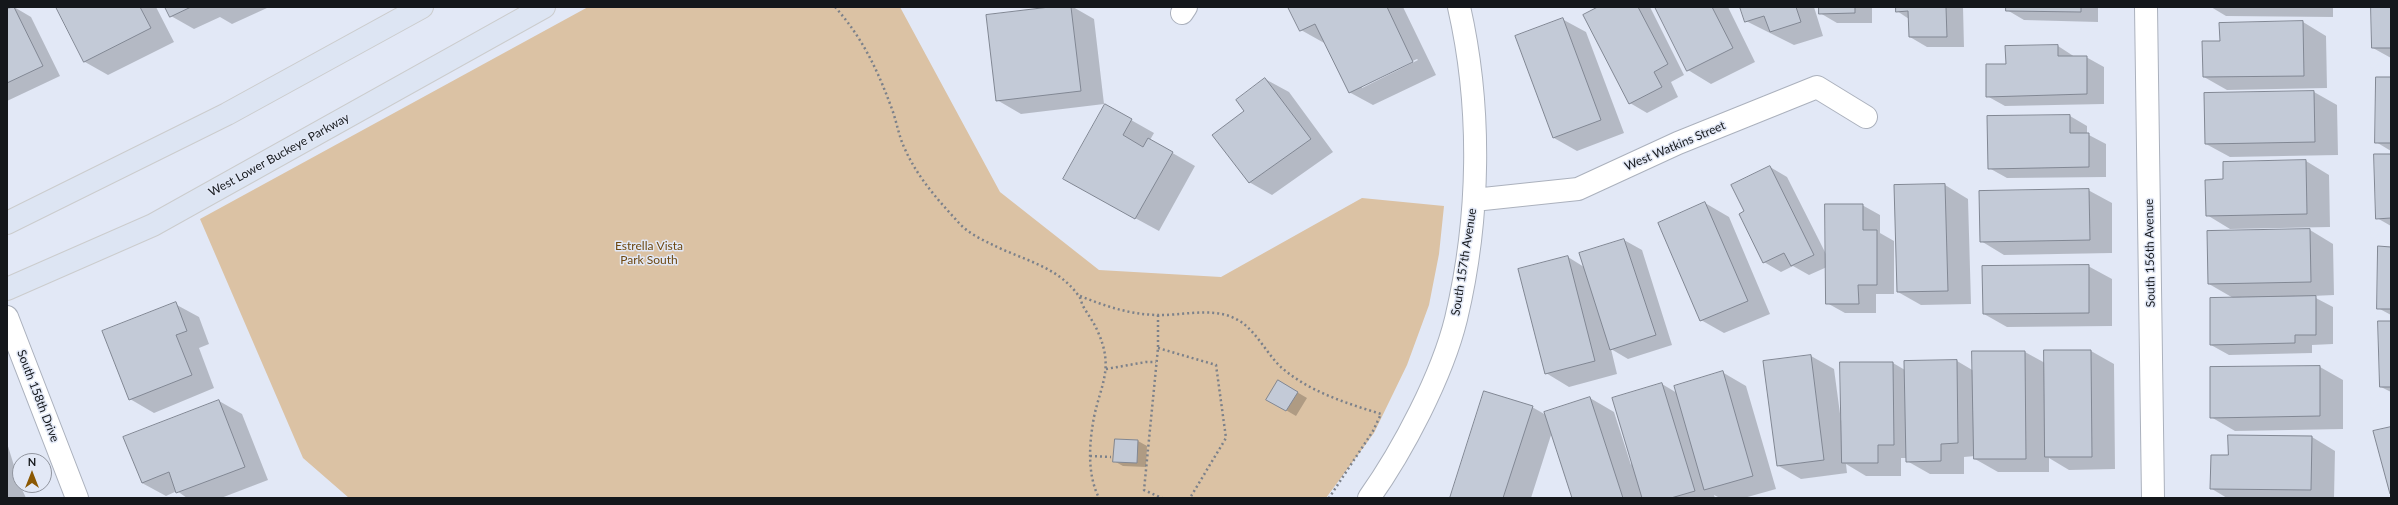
<!DOCTYPE html>
<html>
<head>
<meta charset="utf-8">
<style>
	body { margin:0 }
	#map { position:relative; width:2398px; height:505px; overflow:hidden; background:#e2e8f6; font-family:Lato,sans-serif }
	canvas { display:block }
	.frame { position:absolute; inset:0; border:8px solid #14171b; pointer-events:none }
	.north { position:absolute; left:12px; top:453px; width:40px; height:40px; box-sizing:border-box; background:#e2e8f6; border:1px solid #90949e; border-radius:50%; rotate:0deg; font-size:11px; font-weight:700; line-height:16px; text-align:center; color:#14171b }
	.north::after { content:''; display:block; margin:auto; width:14px; height:18px; background:#8b5803; clip-path:polygon(50% 0,100% 100%,50% 72%,0 100%) }
</style>
</head>
<body>
<div id="map">
<canvas width="2398" height="505"></canvas>
<div class="frame"></div>
<div class="north">N</div>
</div>
<script>
const ctx = document.querySelector('canvas').getContext('2d');
ctx.lineJoin = 'round';
function fillPath(path, color) {
  ctx.fillStyle = color;
  ctx.fill(path, 'evenodd');
}
function stroke(path, color, width, dash) {
  ctx.strokeStyle = color;
  ctx.lineWidth = width;
  ctx.lineCap = dash ? 'butt' : 'round';
  ctx.setLineDash(dash || []);
  ctx.stroke(path);
}
function drawText(font, color, halo, rows, align = 'center') {
  ctx.font = font + ' Lato,sans-serif';
  ctx.lineWidth = 3;
  ctx.setLineDash([]);
  ctx.textBaseline = 'middle';
  ctx.strokeStyle = halo;
  ctx.fillStyle = color;
  for (const [text, x, y, turn = 0] of rows) {
    ctx.save();
    ctx.translate(x, y);
    ctx.rotate((+turn || 0) * Math.PI / 180);
    ctx.textAlign = isNaN(turn) ? turn : align;
    if (halo) ctx.strokeText(text, 0, 0);
    ctx.fillText(text, 0, 0);
    ctx.restore();
  }
}
const green = new Path2D(`
	M588 7H900L1000 192 1099 270 1221 277 1362 198 1444 206 1439 254 1429 305 1407 365 1374 433 1326 498H349L303 458 200 219Z`);
const shadow = new Path2D(`
	M14 7 31 17 60 76 7 101V10Z
	M57 7H156L174 42 108 75 85 62Z
	M166 7H266L267 8 232 24 220 17 194 29 171 16Z
	M1059 7H1073L1094 19 1104 104 1021 114 997 100Z
	M1289 7H1403L1436 75 1373 105 1349 92 1326 44 1301 30ZM1417 59 1418 60 1362 88V85Z
	M1601 7H1650L1684 75 1671 82 1678 97 1647 113 1630 103Z
	M1656 7H1728L1755 62 1711 84 1688 70Z
	M1741 7H1814L1823 36 1794 45 1746 21Z
	M1820 7H1872V23H1837L1820 13Z
	M1897 7H1963L1964 47H1927L1910 37 1909 19 1897 11Z
	M2007 7H2098V22L2024 20 2007 10Z
	M2211 7H2333V17L2226 16Z
	M2372 7H2391V58L2373 48Z
	M1562 19 1586 32 1624 133 1577 151 1554 138Z
	M2303 22 2326 36 2327 88 2227 90 2204 77 2221 42Z
	M2058 46 2075 57H2086L2104 67V104L2005 106 1987 96 2007 65Z
	M2391 78V151L2376 142Z
	M1265 79 1289 92 1333 152 1272 195 1249 182 1246 111Z
	M2314 92 2337 105 2338 155 2230 157 2206 144Z
	M2070 116 2087 126V134L2106 144V177L2007 178 1989 168Z
	M1131 120 1154 133 1150 140 1195 166 1159 231 1087 192Z
	M2391 155V226L2377 218Z
	M2306 161 2329 175 2330 227 2230 229 2207 215 2224 180Z
	M1770 167 1787 177 1827 256 1862 205 1880 215V233L1894 241V294H1876V313H1845L1827 303V267L1809 275 1793 266 1781 272 1764 262 1745 211Z
	M1945 185 1968 199 1971 304 1921 305 1898 292 1895 186Z
	M2088 190 2112 203V253L2004 255 1981 241Z
	M1705 203 1729 217 1770 314 1724 333 1701 320Z
	M2310 230 2333 244 2334 295 2312 296 2333 307V344L2312 345V353L2229 355 2211 345 2235 299 2209 284Z
	M1624 240 1642 250 1672 345 1628 359 1611 349 1617 374 1569 387 1546 373 1568 257 1584 267 1580 254Z
	M2391 248V315L2378 308Z
	M2088 266 2112 279V326L2007 327 1984 314Z
	M175 304 199 317 209 344 199 348 214 388 154 413 130 399Z
	M2391 322V392L2381 387Z
	M2091 351 2114 364 2115 469 2069 470 2049 458V472H1998L1975 459V456L1964 457V474H1930L1907 461V458H1901V476H1866L1846 464 1847 473 1801 479 1777 465 1811 356 1834 369 1841 421 1893 363 1905 370 1957 361 1974 371 2025 352 2045 363Z
	M2320 367 2343 380V429L2235 431 2211 417Z
	M1722 372 1746 386 1776 489 1744 498H1720L1714 495 1715 498H1573L1552 432 1531 498H1451L1532 407 1546 415 1590 398 1614 412 1631 465 1662 384 1677 393Z
	M1278 381 1307 398 1296 416 1267 399Z
	M219 401 242 414 268 480 221 498H187L177 491 166 496 142 483Z
	M2312 437 2335 451 2334 498H2227L2212 489Z
	M1116 440 1138 441 1147 446 1146 467 1123 466 1114 461Z
	M7 443 20 485 26 498H7Z`);
const building = new Path2D(`
	M14 7 43 66 7 83V9Z
	M56 7H140L151 28 84 62Z
	M165 7H191L170 17Z
	M1050 7H1071L1081 91 996 101 986 15Z
	M1288 7H1387L1413 62 1349 93 1315 24 1300 31Z
	M1598 7H1638L1668 64 1654 72 1662 87 1629 104 1583 15Z
	M1655 7H1712L1733 48 1687 71Z
	M1740 7H1796L1801 22 1770 32 1764 16 1745 22Z
	M1819 7H1855V13L1819 14Z
	M1896 7H1946L1947 37H1909L1908 11 1896 12Z
	M2006 7H2081V12L2006 11Z
	M2371 7H2391V48H2372Z
	M1563 18 1601 120 1553 138 1515 36Z
	M2303 21 2304 76 2203 77 2202 41H2220L2219 23Z
	M2058 45V56H2087V94L1986 97V64H2006L2005 46Z
	M2376 77H2391V143H2375Z
	M1265 78 1311 139 1249 183 1212 135 1244 111 1236 100Z
	M2314 91 2315 142 2205 144 2204 93Z
	M1105 104 1132 119 1123 135 1143 147 1148 138 1173 152 1135 219 1063 179Z
	M2070 115V133H2089V167L1988 169 1987 116Z
	M2374 154H2391V218L2376 219Z
	M2306 160 2307 214 2206 216 2205 180 2223 179V162Z
	M1770 166 1814 255 1791 266 1784 253 1763 263 1739 214 1744 211 1731 185Z
	M1945 184 1948 291 1897 292 1894 185Z
	M2089 189 2090 240 1980 242 1979 191Z
	M1705 202 1748 301 1700 321 1658 223Z
	M1825 204H1863V230H1877V285H1858L1859 304H1826Z
	M2310 229 2311 282 2208 284 2207 231Z
	M1624 239 1656 335 1610 350 1579 253Z
	M2378 246 2391 247V309H2377Z
	M1568 256 1595 361 1545 374 1518 269Z
	M2089 265V313L1983 314 1982 266Z
	M2316 296V335H2295V343L2210 345V298Z
	M176 302 187 331 176 335 192 375 129 400 102 331Z
	M2378 321H2391V387H2380Z
	M2044 350H2091L2092 457H2045Z
	M1972 351H2025L2026 459H1974Z
	M1811 355 1824 460 1777 466 1763 361Z
	M1957 360 1958 443 1941 444V461L1906 462 1904 361Z
	M1840 362H1893L1894 445H1878V463H1842Z
	M2320 366V416L2210 418V367Z
	M1723 371 1753 476 1704 490 1674 386Z
	M1278 380 1298 392 1286 411 1266 400Z
	M1662 383 1695 491 1671 498H1642L1612 398Z
	M1484 391 1533 406 1503 498H1450Z
	M1590 397 1623 498H1572L1544 412Z
	M219 400 245 467 176 493 169 472 142 483 123 437Z
	M2391 427V494H2390L2373 431Z
	M2228 435 2312 436 2311 490 2210 489 2211 455H2228Z
	M1115 439 1138 440 1137 463 1113 462Z`);
const path = new Path2D(`
	M835 7C863 38 879 73 893 112 897 124 899 136 904 147 917 177 938 200 959 223 969 234 983 240 995 246 1024 260 1058 267 1078 295 1081 298 1081 302 1083 306 1088 315 1094 322 1098 332 1114 368 1101 384 1094 417 1089 444 1087 474 1099 498
	M1080 296C1105 306 1128 314 1156 315 1180 316 1211 307 1234 318 1255 327 1266 354 1282 368 1310 392 1346 403 1381 414L1373 431 1329 498
	M1158 315V348L1144 490 1162 498
	M1158 348 1216 365 1226 438 1190 498
	M1106 369 1146 362H1156
	M1090 456 1111 457`);
const minor = new Path2D(`
	M2146 7 2153 498
	M1182 13 1186 7
	M1474 200 1578 189 1678 143 1817 87 1866 117
	M7 317 77 498
	M1369 498C1403 450 1442 376 1456 319 1480 218 1482 108 1459 7`);
const major = new Path2D(`
	M7 223 227 114 422 7
	M7 289 153 225 544 7`);
const streetNames = [
	["West Watkins Street",1675,146,-23],
	["West Lower Buckeye Parkway",279,155,-29],
	["South 156th Avenue",2150,253,-91],
	["South 157th Avenue",1464,262,-81],
	["South 158th Drive",38,396,69]
];
const parkNames = [
	["Estrella Vista",649,246],
	["Park South",649,260]
];
fillPath(green, '#dbc2a4');
fillPath(shadow, '#0003');
fillPath(building, '#c3cad7');
stroke(building, '#818793', 1);
stroke(minor, '#abb1bd', 24);
stroke(major, '#cbcccd', 24);
stroke(path, '#7c818a', 2.5, [2, 3]);
stroke(minor, '#fff', 22);
stroke(major, '#dde5f3', 22);
drawText('12px', '#14171b', '#e2e8f6', streetNames);
drawText('12px', '#6e4811', '#e2e8f6', parkNames);
</script>
</body>
</html>
